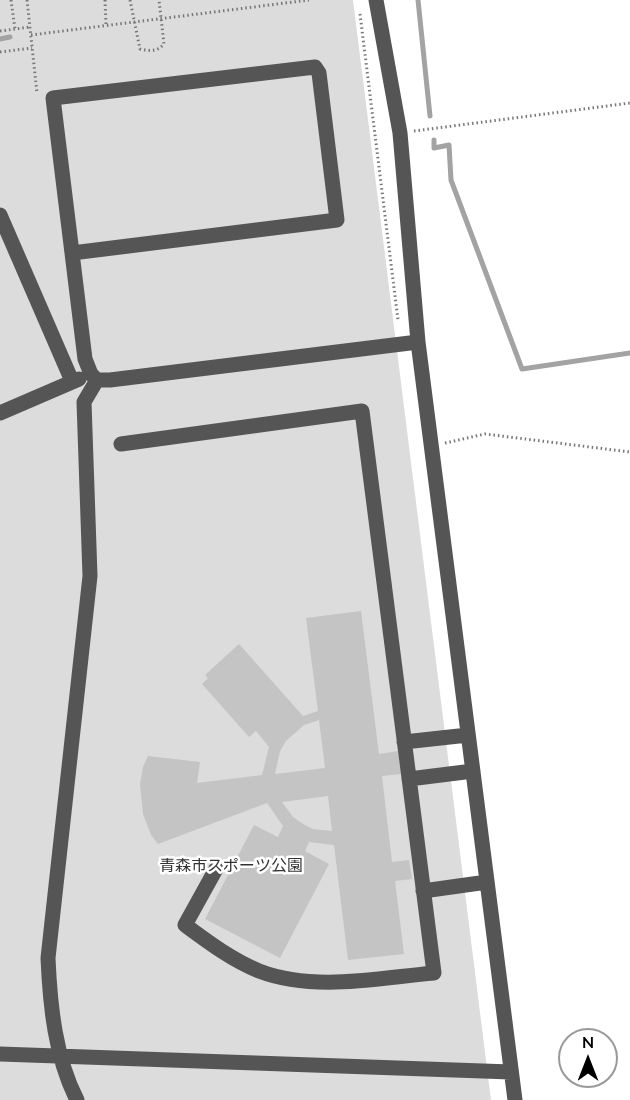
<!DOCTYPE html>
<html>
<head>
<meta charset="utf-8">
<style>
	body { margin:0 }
	#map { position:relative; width:630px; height:1100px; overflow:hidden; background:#fff; font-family:Mulish,sans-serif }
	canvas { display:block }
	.north { position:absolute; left:558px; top:1028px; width:60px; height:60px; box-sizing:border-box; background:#fff; border:2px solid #999; border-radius:50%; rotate:0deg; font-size:16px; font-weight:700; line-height:24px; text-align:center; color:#000 }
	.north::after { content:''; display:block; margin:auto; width:21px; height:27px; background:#000; clip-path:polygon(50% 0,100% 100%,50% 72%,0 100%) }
</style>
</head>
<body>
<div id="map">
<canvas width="630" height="1100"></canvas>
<div class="north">N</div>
</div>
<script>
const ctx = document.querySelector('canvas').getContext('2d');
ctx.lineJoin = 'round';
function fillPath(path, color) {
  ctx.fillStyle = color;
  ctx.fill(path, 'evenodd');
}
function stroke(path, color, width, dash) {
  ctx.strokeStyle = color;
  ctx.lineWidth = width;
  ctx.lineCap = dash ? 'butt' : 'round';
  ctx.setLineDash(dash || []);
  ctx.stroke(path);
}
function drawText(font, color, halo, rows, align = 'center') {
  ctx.font = font + ' Mulish,"Noto Sans JP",sans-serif';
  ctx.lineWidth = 5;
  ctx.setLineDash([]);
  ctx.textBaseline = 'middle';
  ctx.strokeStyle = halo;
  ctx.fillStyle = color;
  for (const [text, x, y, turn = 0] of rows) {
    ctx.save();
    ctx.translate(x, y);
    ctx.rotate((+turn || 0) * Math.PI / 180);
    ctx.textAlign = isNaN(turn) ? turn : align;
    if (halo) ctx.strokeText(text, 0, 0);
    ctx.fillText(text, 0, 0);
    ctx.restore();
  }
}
const green = new Path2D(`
	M0 0H353L491 1100H0Z`);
const stream = new Path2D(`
	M418 0 430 116
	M0 39 10 37
	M434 140V148L449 145 451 180 522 369 630 353`);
const building = new Path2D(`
	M361 611 379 754 398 751 401 774 382 776 392 862 409 860 412 879 395 881 404 954 348 960 334 845 309 842 305 851 329 864 280 958 205 919 254 825 278 837 283 826 267 803 158 844 151 835 143 814 140 784 143 767 148 756 200 762 197 783 262 775 269 747 256 731 249 737 202 684 208 678 205 675 239 644 303 716 318 711 306 618ZM319 720 325 768 275 774 280 751 286 741 304 725ZM328 796 332 831 313 829 303 824 293 817 282 802Z`);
const path = new Path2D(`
	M11 0 15 29
	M27 0 37 93
	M105 0 106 25
	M130 0 140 49C150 51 157 52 164 44L159 0
	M360 14 398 320
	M0 31 30 27
	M31 35 309 0
	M0 52 32 48
	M414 131 630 103
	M445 443 485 434 630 452`);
const minor = new Path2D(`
	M376 0 400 133 418 342 515 1100
	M0 215 72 381
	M72 253 337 220 319 73 315 67 53 98 85 359 91 374 97 380H110L418 342
	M0 413 79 379
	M121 444 362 411 434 973C378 978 314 992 259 971 232 960 208 942 185 925L216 869
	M404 742 468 735
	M409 779 473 771
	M423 891 487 882
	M0 1054 511 1072
	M77 1100C55 1057 50 1005 48 958L90 576 84 402 97 380`);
const parkNames = [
	["青森市スポーツ公園",231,866]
];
fillPath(green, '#dcdcdc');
stroke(stream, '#a3a3a3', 5);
fillPath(building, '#c4c4c4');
stroke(path, '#777', 3, [1.5, 3]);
stroke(minor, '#555', 15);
drawText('16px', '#333', '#fff', parkNames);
</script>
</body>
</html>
